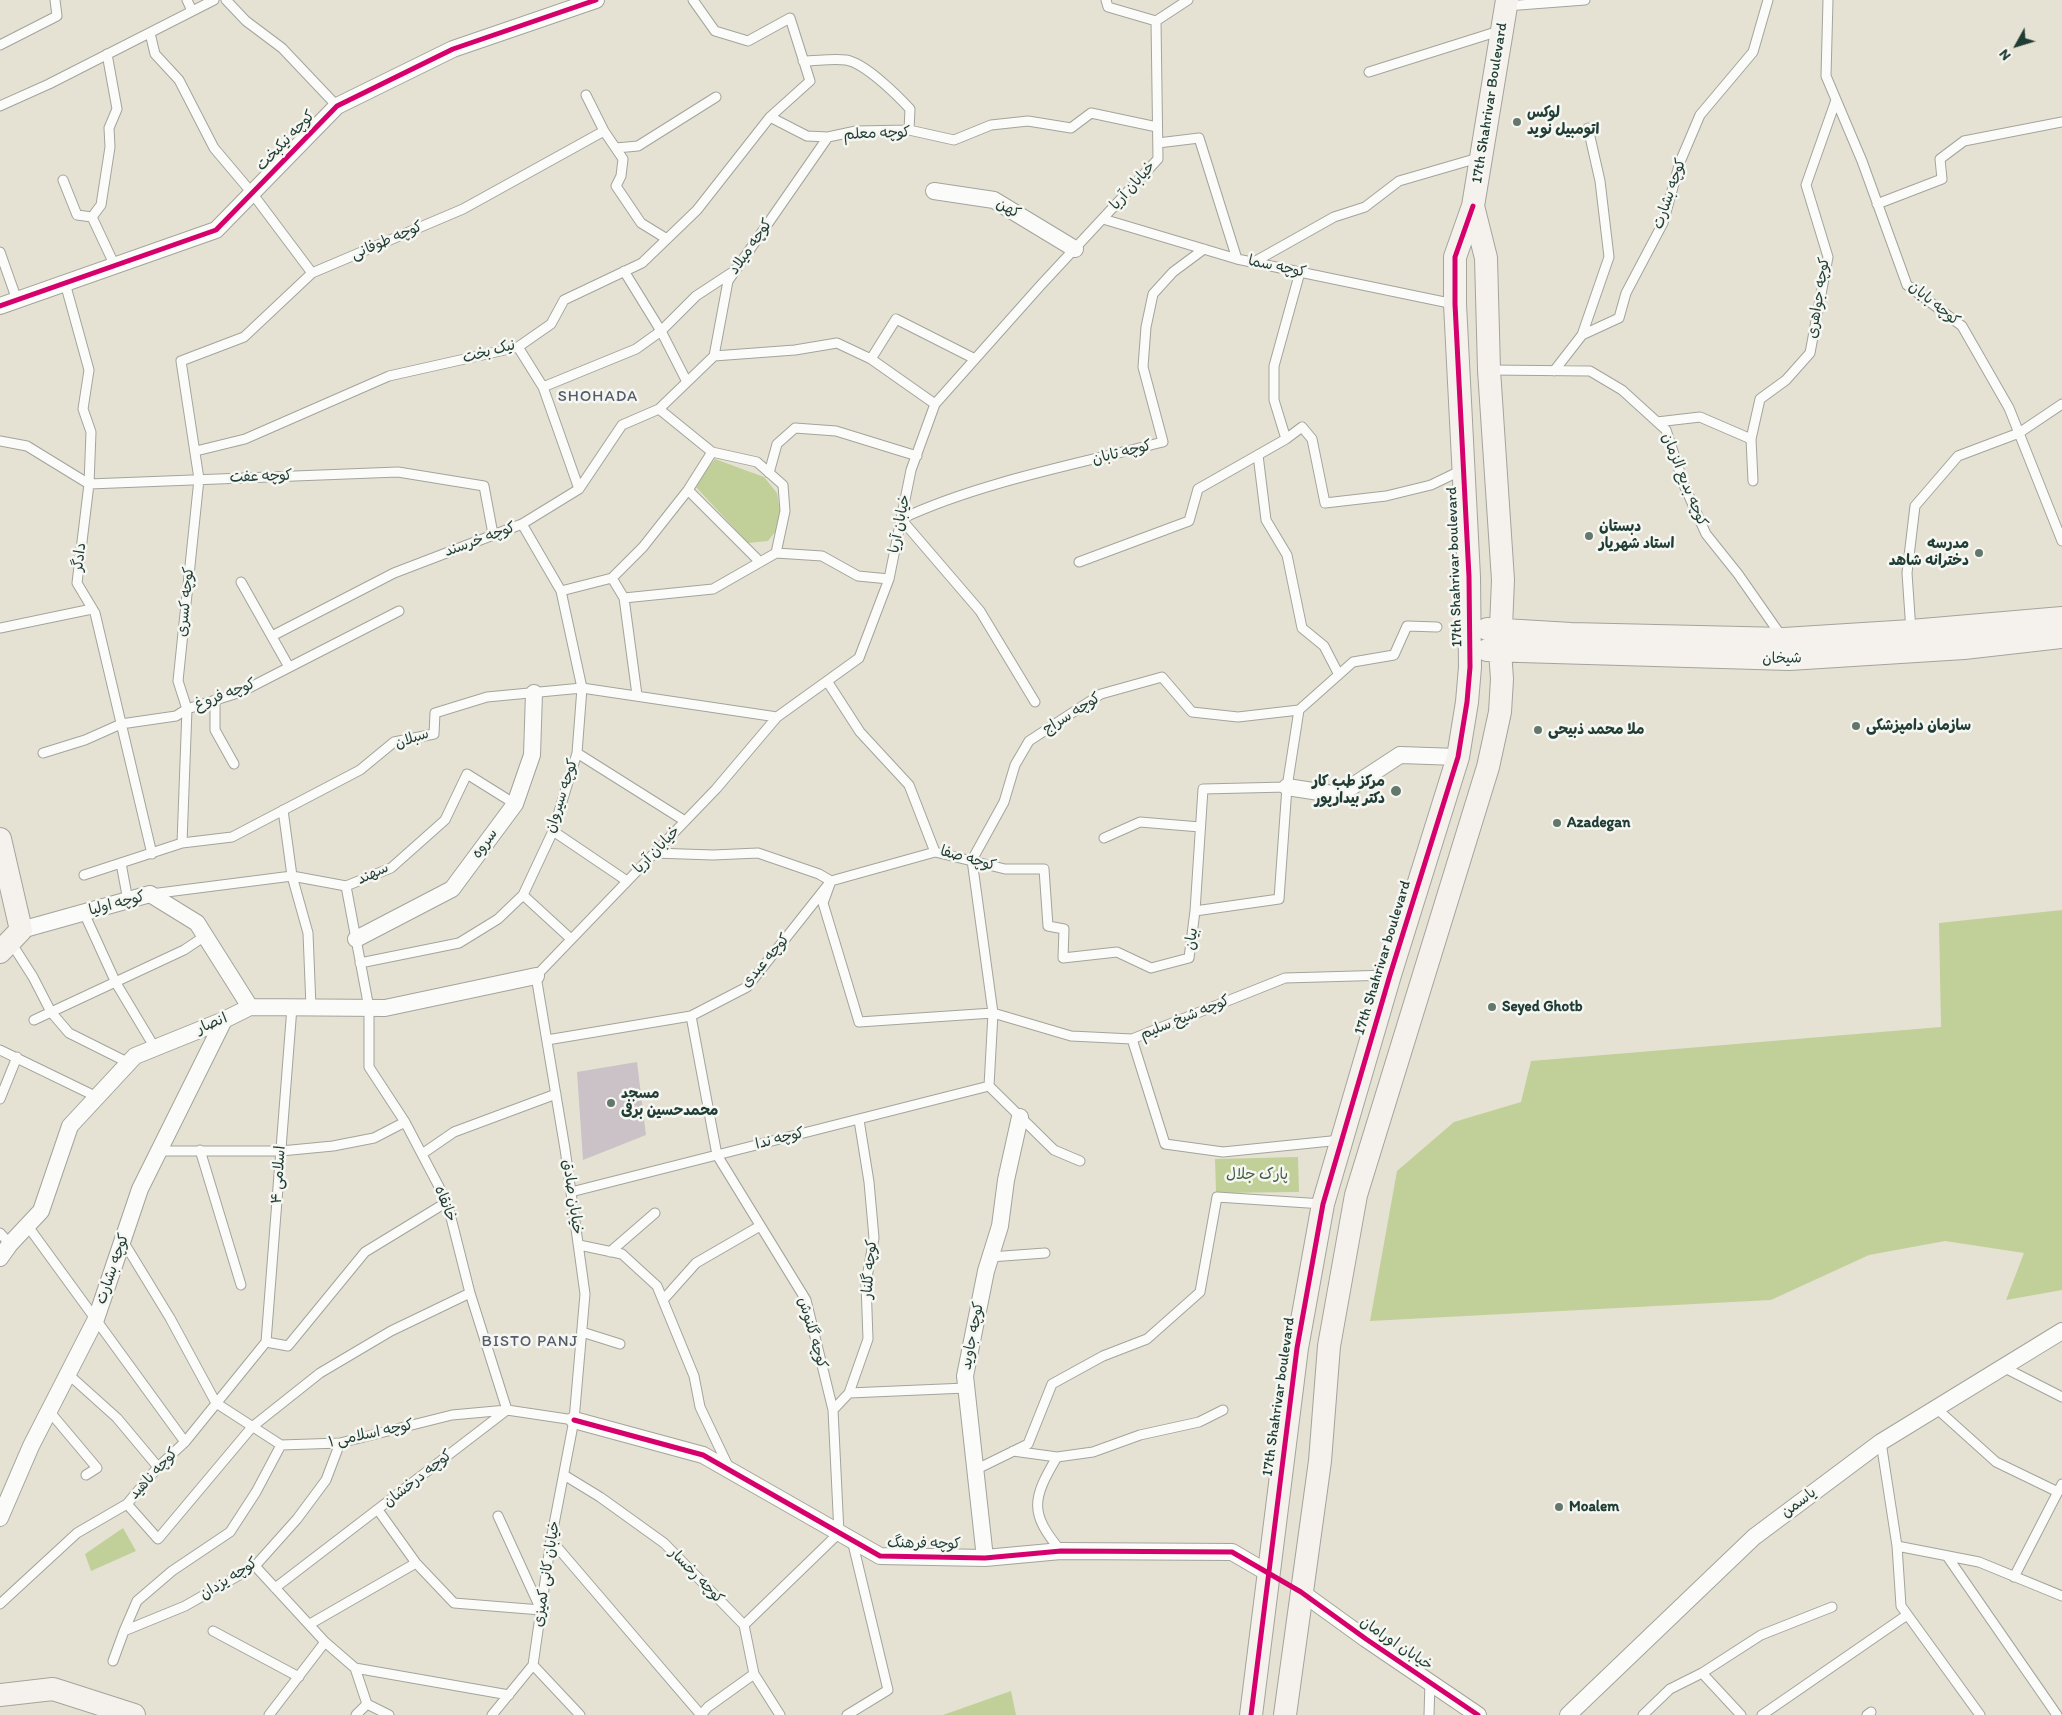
<!DOCTYPE html>
<html>
<head>
<meta charset="utf-8">
<style>
	body { margin:0 }
	#map { position:relative; width:2062px; height:1715px; overflow:hidden; background:#e5e2d4; font-family:Itim,sans-serif }
	canvas { display:block }
	.north { position:absolute; left:1992px; top:20px; width:50px; height:50px; -webkit-text-stroke:4px #f6f6f2; paint-order:stroke; rotate:231deg; font-size:14px; font-weight:700; line-height:20px; text-align:center; color:#1f3d34 }
	.north::after { content:''; display:block; margin:auto; width:18px; height:22px; background:#1f3d34; clip-path:polygon(50% 0,100% 100%,50% 72%,0 100%) }
</style>
</head>
<body>
<div id="map">
<canvas width="2062" height="1715"></canvas>
<div class="north">N</div>
</div>
<script>
const ctx = document.querySelector('canvas').getContext('2d');
ctx.lineJoin = 'round';
function fillPath(path, color) {
  ctx.fillStyle = color;
  ctx.fill(path, 'evenodd');
}
function stroke(path, color, width, dash) {
  ctx.strokeStyle = color;
  ctx.lineWidth = width;
  ctx.lineCap = dash ? 'butt' : 'round';
  ctx.setLineDash(dash || []);
  ctx.stroke(path);
}
function drawText(font, color, halo, rows, align = 'center') {
  ctx.font = font + ' Itim,"Playpen Sans Arabic",sans-serif';
  ctx.lineWidth = 5;
  ctx.setLineDash([]);
  ctx.textBaseline = 'middle';
  ctx.strokeStyle = halo;
  ctx.fillStyle = color;
  for (const [text, x, y, turn = 0] of rows) {
    ctx.save();
    ctx.translate(x, y);
    ctx.rotate((+turn || 0) * Math.PI / 180);
    ctx.textAlign = isNaN(turn) ? turn : align;
    if (halo) ctx.strokeText(text, 0, 0);
    ctx.fillText(text, 0, 0);
    ctx.restore();
  }
}
const green = new Path2D(`
	M715 459 764 477 777 493 782 523 768 541 748 543 694 485Z
	M2062 910V1290L2006 1300 2024 1253 1945 1241 1869 1255 1771 1300 1370 1321 1397 1171 1454 1122 1521 1102 1531 1061 1941 1027 1939 923Z
	M1298 1157 1299 1192 1216 1193 1215 1159Z
	M123 1528 136 1551 91 1571 85 1554Z
	M1011 1691 1016 1715H943Z`);
const building = new Path2D(`
	M637 1062 646 1135 583 1160 577 1072Z`);
const lane = new Path2D(`
	M187 0 192 11
	M226 0 246 21 282 48 337 106
	M1106 0 1108 7 1156 21
	M1828 0 1826 76 1862 161 1907 285 1962 326 2009 408 2062 541
	M1506 6 1585 0
	M1156 21 1188 0
	M150 33 155 54 179 80 214 148 252 193 312 273
	M0 45 57 16 55 0
	M803 61C817 61 832 58 846 60 865 63 897 95 910 109L909 130
	M1369 72 1499 31
	M586 95 604 131 623 159 621 176 616 186 641 223 667 239
	M0 106 49 84 214 0
	M770 117 807 136 828 137 856 131 909 130 954 140 991 125 1028 121 1071 128 1091 113 1157 127
	M1158 143 1199 138 1237 259
	M616 148 638 146 716 97
	M63 180 77 215 92 217 115 266
	M1877 204 1942 179 1940 159 1964 141 2062 122
	M92 217 101 205 110 147 109 128 117 109 107 54
	M1103 219 1237 259 1454 304
	M0 252 17 300
	M1254 262 1334 217 1365 207 1399 181 1478 158
	M624 271 661 331 687 382
	M65 283 89 370 83 409 91 432 89 484 77 583 95 613 152 854
	M1582 335 1609 257 1600 181 1588 128
	M518 347 543 387 579 489
	M714 356 795 350 837 343 871 359 935 404
	M871 359 896 319 975 359
	M1489 370 1590 371 1622 390 1666 430 1684 485 1706 534 1738 574 1782 637
	M1554 371 1582 335 1619 318 1626 293 1663 223 1680 162 1700 115 1753 52 1768 0
	M543 387 636 349 661 331 696 296 731 273
	M659 409 712 452 757 462 783 485 785 511 776 553
	M1657 422 1700 417 1751 439
	M1286 439 1274 400V366L1300 272
	M0 441 27 446 89 484 398 472 484 486 493 534
	M196 451 245 439 389 376 518 347 551 324 564 300 642 263 697 210 770 117 810 81 790 18 748 41 715 31 693 0
	M1258 455 1266 520 1287 555 1302 628 1324 646 1338 673
	M769 473 777 444 795 428 836 431 917 456
	M1753 481 1751 439 1760 399 1786 380 1810 353 1828 257 1806 185 1836 100
	M688 490 760 562
	M1079 562 1189 521 1198 489 1286 439 1302 427 1312 439 1325 503 1386 496 1431 485 1462 470
	M612 578 624 598 637 695
	M241 582 289 667
	M561 591 612 578 643 547 688 490 712 452
	M624 598 713 589 776 553 822 556 858 576 889 579
	M0 628 92 609
	M1911 631 1907 573 1915 506 1958 456 2019 433 2062 404
	M272 636 394 573 522 524 579 489 622 425 659 409 714 356 728 281 828 137
	M827 681 860 732 909 785 935 852 1005 869H1044L1048 926 1064 929 1063 958 1117 952 1151 968 1189 958 1195 911 1203 789 1287 787
	M215 700V730L234 764
	M1035 702 980 611 901 519C980 482 1078 464 1163 442L1143 367 1146 327 1153 294 1173 272 1204 249
	M43 753 85 740 121 724 176 716 187 709 241 692 399 611
	M577 753 685 821
	M283 810 292 876 308 933 311 1007
	M553 831 627 881
	M1104 838 1140 822 1200 827
	M182 843 187 709 178 681 199 479 181 361 244 337 312 273 463 209 604 131
	M654 853 713 855 758 853 819 874 831 881 823 903 859 1022 993 1013 1071 1036 1132 1039 1285 978 1390 975
	M121 863 128 901
	M84 875 182 843 232 837 360 770 394 742 434 734 435 713 487 697 582 688 777 717
	M151 894 292 876 346 886 391 868 445 820 467 774 515 804
	M523 895 571 939
	M1195 911 1279 899 1287 787 1299 710
	M84 913 116 983 155 1048
	M10 941 33 977 51 1012 69 1033 129 1063
	M360 963 459 943 498 919 523 895 553 831 577 753 582 688 561 591 522 524
	M691 1016 717 1155 806 1300 833 1410 839 1533 744 1625
	M34 1020 184 950 205 936
	M1132 1039 1165 1144 1223 1152 1341 1140
	M547 1040 691 1016 747 987 831 881 935 852
	M0 1050 97 1097
	M0 1099 17 1057
	M200 1150 241 1285
	M159 1151H281L333 1146 374 1138 405 1122
	M422 1154 454 1132 556 1094
	M1080 1161 1054 1150 989 1086 993 1013 972 860 1004 802 1015 765 1029 741 1101 694 1162 677 1192 712 1238 717 1299 710 1353 662 1394 655 1407 626 1437 627
	M571 1192 989 1086
	M27 1225 185 1442
	M0 1233 10 1244
	M123 1241 170 1318 216 1403 281 1445 340 1443 452 1415 507 1410 470 1293 447 1202 405 1122 369 1067V1008L346 886
	M579 1245 622 1254 657 1286 694 1376 700 1407 729 1468
	M610 1252 655 1213
	M990 1257 1045 1253
	M663 1300 696 1263 760 1226
	M582 1332 620 1344
	M266 1342 292 1007
	M266 1342 288 1346 365 1252 447 1202
	M2003 1367 2062 1397
	M68 1374 117 1418 158 1467
	M849 1393 966 1388
	M1936 1408 1996 1462 2058 1492
	M833 1410 849 1393 868 1339 866 1283 874 1238 869 1182 859 1120
	M49 1411 97 1468 86 1475
	M1881 1442 1897 1546 1901 1606 1980 1715
	M1013 1451 1057 1457 1093 1452 1140 1435 1199 1422 1223 1410
	M1057 1457C1032 1499 1029 1513 1061 1551
	M975 1470 1028 1444 1052 1384 1103 1356 1147 1339 1200 1292 1217 1197 1323 1204
	M564 1475 600 1497 664 1543 744 1625 754 1674 780 1715
	M127 1504 158 1539 252 1427 320 1373 391 1331 470 1293
	M378 1510 416 1563 454 1603 541 1610 498 1516
	M551 1540 701 1715 708 1707 754 1674
	M1897 1546 1979 1562 2062 1596
	M1947 1556 2057 1715
	M255 1566 325 1642 355 1668 367 1704 389 1715
	M2014 1577 2062 1484
	M275 1588 507 1410 574 1420
	M0 1604 77 1533 127 1504 158 1467 185 1442 266 1342
	M310 1624 416 1563
	M124 1631 137 1601 172 1571 230 1532 256 1492 281 1445
	M213 1631 299 1677
	M113 1661 124 1631 185 1606 255 1566 297 1519 326 1480 340 1443
	M533 1665 580 1715
	M355 1668 509 1695
	M1702 1673 1741 1715
	M269 1715 325 1642
	M356 1715 367 1704
	M492 1715 533 1665 551 1540 574 1420 585 1294 565 1149 536 976 716 789 777 717 859 658 889 579 911 470 935 404 1040 286 1158 159 1156 21
	M847 1715 888 1690 852 1540
	M1429 1715 1430 1682
	M1643 1715 1670 1689 1702 1673 1761 1635 1832 1607
	M1762 1715 1907 1615
	M1867 1715 1871 1712`);
const street = new Path2D(`
	M934 191 994 200 1075 249
	M0 306 216 230 337 106 453 49 596 0
	M1287 787 1339 795 1400 755 1458 757
	M21 930 150 894 197 923 250 1007
	M356 939 452 889 515 804 532 755 534 693
	M0 1258 10 1244 41 1211 70 1126 135 1056 224 1020 250 1007 385 1008 536 976
	M574 1420 703 1455 880 1556 985 1558 1061 1551 1232 1552 1268 1573
	M0 1518 31 1446 96 1319 140 1189 224 1020
	M985 1558 965 1376 986 1271 1000 1226 1006 1180 1020 1117
	M1301 1592 1366 1639 1478 1715
	M1568 1715 1754 1537 1881 1442 2062 1331`);
const secondary = new Path2D(`
	M1487 629 1571 634 1784 639 1911 631 2062 618
	M1487 650 1789 659 1964 648 2062 637
	M0 839 21 930 0 952
	M0 1695 53 1689 134 1715
	M1251 1715 1297 1348 1323 1204 1390 975 1458 757 1467 702 1470 667 1469 577 1455 304V257L1473 206 1507 0
	M1285 1715 1320 1461 1329 1346 1356 1195 1488 767 1500 712 1502 679 1500 651 1503 580 1489 370 1486 258 1473 206`);
const cycleway = new Path2D(`
	M0 306 216 230 337 106 453 49 596 0
	M574 1420 703 1455 880 1556 985 1558 1061 1551 1232 1552 1301 1592 1366 1639 1478 1715
	M1251 1715 1297 1348 1323 1204 1390 975 1458 757 1467 702 1470 667 1469 577 1455 304V257L1473 206`);
const markers = [
	[1517,122,5,"#64776c"],
	[1589,536,5,"#64776c"],
	[1979,553,5,"#64776c"],
	[1856,726,5,"#64776c"],
	[1538,730,5,"#64776c"],
	[1396,791,6,"#64776c"],
	[1557,823,5,"#64776c"],
	[1492,1007,5,"#64776c"],
	[611,1103,5,"#64776c"],
	[1559,1507,5,"#64776c"]
];
const streetNames = [
	["17th Shahrivar Boulevard",1490,103,-81],
	["کوچه معلم",877,134,-2],
	["کوچه نیکبخت",286,141,-46],
	["خیابان آریا",1133,186,-48],
	["کوچه بشارت",1670,194,-71],
	["کهن",1008,209,30],
	["کوچه طوفانی",387,241,-23],
	["کوچه میلاد",751,247,-55],
	["کوچه سما",1277,267,12],
	["کوچه جواهری",1819,298,-81],
	["کوچه بابان",1934,304,39],
	["نیک بخت",489,352,-15],
	["کوچه تابان",1122,453,-14],
	["کوچه عفت",261,477,-2],
	["کوچه بدیع الزمان",1684,480,68],
	["خیابان آریا",900,524,-79],
	["کوچه خرسند",480,540,-20],
	["دادگر",80,557,-83],
	["17th Shahrivar boulevard",1455,567,-92],
	["کوچه کسری",186,602,-84],
	["شیخان",1782,659,-1],
	["کوچه فروغ",225,695,-21],
	["کوچه سراج",1072,714,-32],
	["سبلان",412,739,-19],
	["کوچه سیروان",562,796,-72],
	["سروه",485,844,-54],
	["خیابان آریا",657,850,-46],
	["کوچه صفا",968,859,16],
	["سهند",373,874,-25],
	["کوچه اولیا",117,904,-15],
	["بیان",1192,939,-82],
	["17th Shahrivar boulevard",1383,958,-73],
	["کوچه عبدی",766,961,-49],
	["کوچه شیخ سلیم",1185,1018,-22],
	["انصار",212,1024,-23],
	["کوچه ندا",780,1139,-14],
	["اسلامی ۴",279,1175,-86],
	["خیابان صادق",572,1197,82],
	["خانقاه",445,1204,69],
	["کوچه بشارت",113,1269,-71],
	["کوچه گلنار",870,1269,-85],
	["کوچه گلنوش",812,1333,74],
	["کوچه جاوید",973,1336,-79],
	["17th Shahrivar boulevard",1279,1397,-82],
	["کوچه اسلامی ۱",371,1434,-12],
	["کوچه ناهید",154,1474,-47],
	["کوچه درخشان",418,1479,-38],
	["یاسمن",1799,1503,-37],
	["کوچه فرهنگ",924,1544,1],
	["خیابان کانی کمیزی",547,1574,-81],
	["کوچه رخسار",696,1576,46],
	["کوچه یزدان",229,1579,-32],
	["خیابان اورامان",1396,1644,34]
];
const poiNames = [
	["لوکس",1527,113],
	["اتومبیل نوید",1527,130],
	["دبستان",1599,527],
	["استاد شهریار",1599,544],
	["مدرسه",1969,544,"right"],
	["دخترانه شاهد",1969,561,"right"],
	["سازمان دامپزشکی",1866,726],
	["ملا محمد ذبیحی",1548,730],
	["مرکز طب کار",1385,782,"right"],
	["دکتر بیدارپور",1385,799,"right"],
	["Azadegan",1567,823],
	["Seyed Ghotb",1502,1007],
	["مسجد",621,1094],
	["محمدحسین برفی",621,1111],
	["Moalem",1569,1507]
];
const parkNames = [
	["پارک جلال",1257,1175]
];
const neighbourhoodNames = [
	["SHOHADA",598,397],
	["BISTO PANJ",530,1342]
];
fillPath(green, '#c1d099');
fillPath(building, '#cac2c6');
stroke(lane, '#a3a49c', 11);
stroke(street, '#a3a49c', 18);
stroke(secondary, '#a3a49c', 24);
stroke(lane, '#fbfbf9', 9);
stroke(street, '#fbfbf9', 16);
stroke(secondary, '#f5f2ee', 22);
stroke(cycleway, '#d6006c', 5);
for (const [x, y, r, color] of markers) {
  const dot = new Path2D();
  dot.arc(x, y, r, 0, 2 * Math.PI);
  ctx.fillStyle = color;
  ctx.fill(dot);
  stroke(dot, '#f6f6f2', 2);
}
drawText('15px', '#1f3d34', '#f6f6f2', streetNames);
drawText('bold 15px', '#1f3d34', '#f6f6f2', poiNames, 'left');
drawText('15px', '#405e41', '#f6f6f2', parkNames);
ctx.letterSpacing = '1px';
drawText('16px', '#545c69', '#f6f6f2', neighbourhoodNames);
ctx.letterSpacing = '0px';
</script>
</body>
</html>
